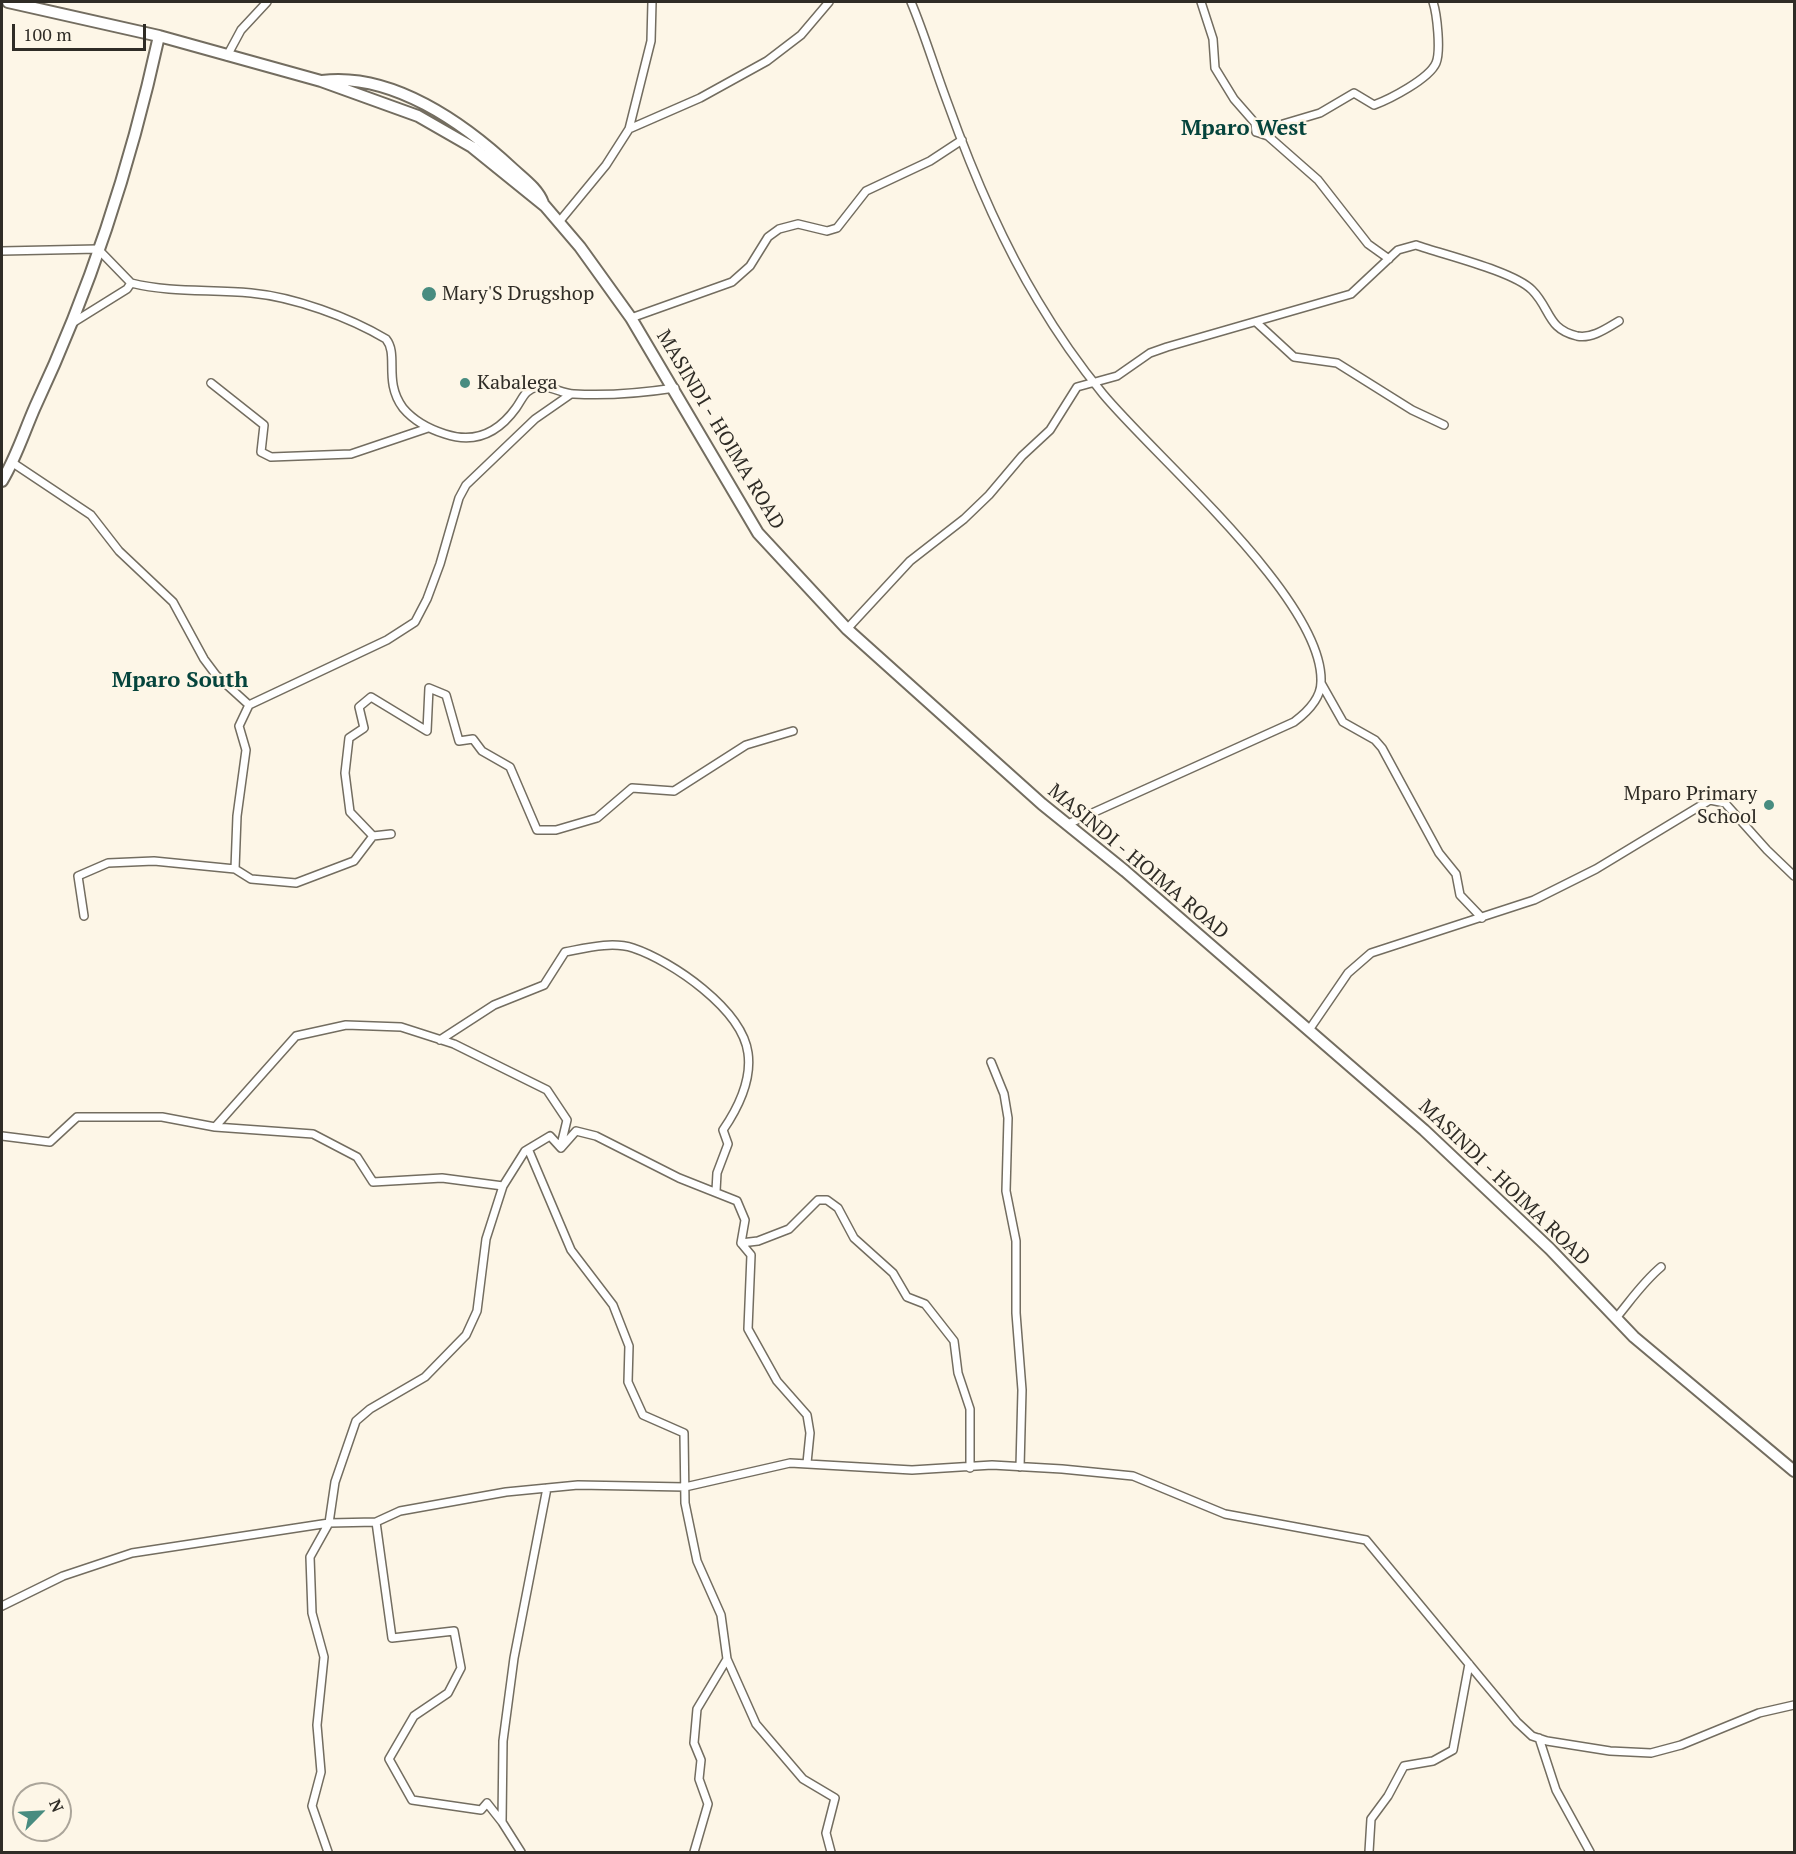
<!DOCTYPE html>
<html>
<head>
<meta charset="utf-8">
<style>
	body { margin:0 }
	#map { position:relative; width:1796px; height:1854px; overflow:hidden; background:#fdf6e7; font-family:"PT Serif",serif }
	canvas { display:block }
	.frame { position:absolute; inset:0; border:3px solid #2f2c26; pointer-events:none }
	.north { position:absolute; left:12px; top:1782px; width:60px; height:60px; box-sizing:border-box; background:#fdf6e7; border:2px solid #aba59a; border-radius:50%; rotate:66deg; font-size:16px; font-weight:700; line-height:24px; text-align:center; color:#2f2c26 }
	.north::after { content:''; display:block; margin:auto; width:21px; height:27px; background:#488c80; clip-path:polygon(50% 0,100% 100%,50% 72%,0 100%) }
	.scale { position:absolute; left:12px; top:24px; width:134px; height:27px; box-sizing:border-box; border:3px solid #2f2c26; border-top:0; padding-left:8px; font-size:18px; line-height:21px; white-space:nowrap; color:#2f2c26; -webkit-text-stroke:4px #fdf6e7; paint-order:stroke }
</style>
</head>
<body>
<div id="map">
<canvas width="1796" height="1854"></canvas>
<div class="frame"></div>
<div class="north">N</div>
<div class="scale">100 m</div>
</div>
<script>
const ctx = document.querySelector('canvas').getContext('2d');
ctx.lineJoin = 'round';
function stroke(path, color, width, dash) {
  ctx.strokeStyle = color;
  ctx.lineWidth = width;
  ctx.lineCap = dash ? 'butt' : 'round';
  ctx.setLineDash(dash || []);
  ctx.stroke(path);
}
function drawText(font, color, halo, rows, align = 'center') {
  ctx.font = font + ' "PT Serif",serif';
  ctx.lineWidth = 5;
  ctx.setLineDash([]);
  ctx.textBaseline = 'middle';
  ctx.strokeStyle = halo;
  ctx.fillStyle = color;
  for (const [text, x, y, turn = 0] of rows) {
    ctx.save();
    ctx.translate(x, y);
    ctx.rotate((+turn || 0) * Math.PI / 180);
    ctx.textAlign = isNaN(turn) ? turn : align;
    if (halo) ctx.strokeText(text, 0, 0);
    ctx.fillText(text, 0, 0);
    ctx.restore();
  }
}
const street = new Path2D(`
	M911 2C925 35 935 70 948 104 972 171 1001 240 1038 301 1057 333 1080 366 1103 394 1156 458 1324 600 1321 682 1321 699 1306 713 1294 722L1068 824
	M1201 2 1213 39 1215 68 1234 99 1255 123 1256 132 1268 136 1318 180 1368 244 1389 259
	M227 56 241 30 267 2
	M629 129 651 41 652 2
	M1256 132 1320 113 1354 93 1374 105C1390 99 1429 79 1436 63 1441 51 1437 14 1433 2
	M559 222 606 165 629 129 700 98 767 61 801 35 829 2
	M2 251 98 249 131 283
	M631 318 732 282 750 266 768 237 779 229 798 224 827 231 837 228 866 191 930 161 962 140
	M74 322 127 289 131 283C171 293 210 289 251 293 294 297 349 317 386 339 399 355 383 381 403 408 414 421 429 429 445 434 475 444 498 433 516 408 523 398 525 389 538 387 550 385 562 394 574 394 607 396 642 393 675 388
	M1256 322 1294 357 1337 363 1412 410 1444 425
	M211 383 264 425 261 452 271 457 351 454 428 428
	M13 463 91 515 119 551 173 602 204 659 216 675 249 705 387 640 415 622 427 599 440 564 459 498 466 485 535 419 571 394
	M847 629 910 561 964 519 989 495 1022 456 1050 430 1077 387 1117 376 1150 353 1167 347 1351 294 1398 250 1416 245C1444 255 1513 271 1532 290 1551 309 1547 329 1577 336 1592 339 1607 328 1619 321
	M1321 683 1343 722 1375 740 1382 748 1439 853 1456 874 1460 895 1482 918
	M391 834 373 836 350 812 345 773 349 738 364 728 359 707 371 697 427 731 429 688 446 695 459 741 473 739 482 751 510 767 537 830H556L597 818 632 788 674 791 746 745 793 731
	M235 869 251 879 296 883 354 861 373 836
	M84 916 78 876 108 863 154 861 235 869 237 816 246 750 239 726 249 705
	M1309 1030 1348 973 1371 953 1534 900 1596 869 1710 800 1725 803 1767 850 1794 876
	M440 1040 494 1005 544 985 565 952C586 948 612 941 633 948 672 961 742 1009 748 1053 752 1081 738 1108 723 1130L728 1144 717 1173 716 1191
	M991 1062 1004 1094 1008 1118 1006 1191 1016 1241V1313L1022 1390 1020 1467
	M215 1127 313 1134 357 1157 373 1182 442 1178 503 1186
	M2 1136 50 1142 77 1117H162L215 1127 296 1036 346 1025 401 1027 454 1044 547 1090 567 1120 561 1145
	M529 1151 571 1250 613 1305 629 1346 628 1382 643 1415 684 1433 685 1503 697 1561 721 1615 727 1659 697 1709 694 1743 701 1760 699 1779 708 1804 694 1852
	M741 1243 758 1241 789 1229 818 1200H827L838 1208 854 1238 893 1273 907 1297 925 1304 954 1341 958 1373 970 1409V1468
	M1616 1318C1631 1300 1643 1282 1661 1267
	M376 1522 392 1638 454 1631 461 1668 448 1693 414 1716 389 1759 412 1800 481 1810 487 1803 502 1822
	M2 1606 63 1576 132 1553 329 1523 376 1522 400 1511 506 1492 578 1485 685 1487 790 1463 912 1470 992 1465 1062 1469 1133 1476 1225 1514 1366 1540 1517 1722 1532 1736 1547 1741 1610 1751 1651 1753 1681 1745 1759 1713 1794 1705
	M727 1659 756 1724 803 1779 835 1798 826 1833 831 1852
	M1539 1738 1556 1790 1590 1852
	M328 1852 312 1806 321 1772 317 1725 324 1657 312 1613 310 1557 329 1523 335 1482 356 1421 370 1409 425 1377 466 1335 477 1311 486 1239 503 1186 525 1151 550 1136 561 1148 576 1131 596 1136 679 1178 737 1201 745 1220 741 1243 751 1255 748 1329 777 1381 807 1415 810 1433 807 1463
	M521 1852 502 1822 503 1741 514 1658 547 1488
	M1369 1852 1371 1819 1388 1796 1404 1766 1433 1761 1453 1750 1469 1664`);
const secondary = new Path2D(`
	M8 2 159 36 321 81 418 116 472 147 545 206 580 247 631 318 758 533 847 629 1042 804 1125 871 1424 1130 1550 1249 1634 1337 1794 1471
	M322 81C392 72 464 123 513 169 524 179 538 189 543 203
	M2 481C16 458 24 432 35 407 91 288 131 164 159 36`);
const markers = [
	[429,294,8,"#488c80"],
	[465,383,6,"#488c80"],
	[1769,805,6,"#488c80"]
];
const poiNames = [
	["Mary'S Drugshop",442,294],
	["Kabalega",477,383],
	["Mparo Primary",1757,794,"right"],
	["School",1757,817,"right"]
];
const streetNames = [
	["MASINDI - HOIMA ROAD",720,430,59],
	["MASINDI - HOIMA ROAD",1138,862,40],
	["MASINDI - HOIMA ROAD",1504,1183,44]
];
const quarterNames = [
	["Mparo West",1244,129],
	["Mparo South",180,681]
];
stroke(street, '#736d60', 10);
stroke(secondary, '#736d60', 14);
stroke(street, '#fff', 7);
stroke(secondary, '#fff', 10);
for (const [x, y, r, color] of markers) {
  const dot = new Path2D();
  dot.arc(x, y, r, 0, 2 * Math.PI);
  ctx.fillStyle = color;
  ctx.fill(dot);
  stroke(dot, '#fdf6e7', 2);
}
drawText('20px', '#2f2c26', '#fdf6e7', poiNames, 'left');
drawText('20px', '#2f2c26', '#fdf6e7', streetNames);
drawText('bold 22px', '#05443c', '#fdf6e7', quarterNames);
</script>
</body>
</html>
